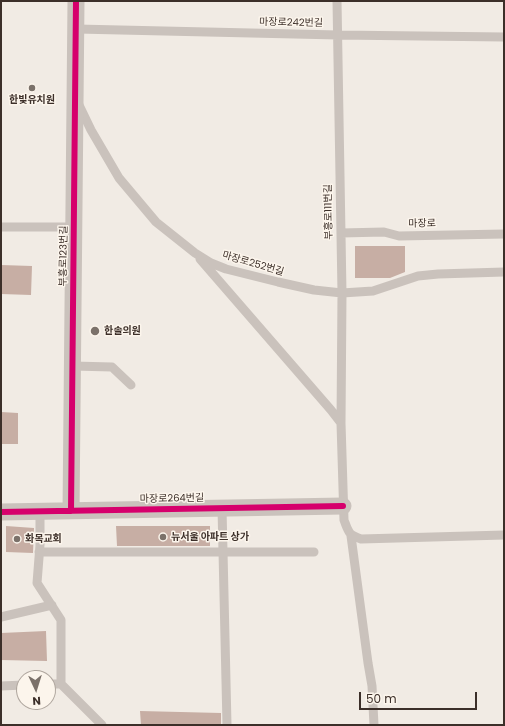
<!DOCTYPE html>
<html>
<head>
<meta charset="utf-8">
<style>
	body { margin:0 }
	#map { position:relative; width:505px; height:726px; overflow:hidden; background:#f1ebe4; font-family:Poppins,sans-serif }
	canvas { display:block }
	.frame { position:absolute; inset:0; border:2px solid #3c2f29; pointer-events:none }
	.north { position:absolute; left:16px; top:670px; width:40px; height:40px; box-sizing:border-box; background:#fcf5ec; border:1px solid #afa69e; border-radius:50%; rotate:176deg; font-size:11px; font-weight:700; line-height:16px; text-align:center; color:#3c2f29 }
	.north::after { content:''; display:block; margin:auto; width:14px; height:18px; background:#7b716a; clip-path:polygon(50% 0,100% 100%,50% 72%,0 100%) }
	.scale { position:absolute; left:359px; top:692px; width:118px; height:18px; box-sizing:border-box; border:2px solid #3c2f29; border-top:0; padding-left:5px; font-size:12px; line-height:14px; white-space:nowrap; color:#3c2f29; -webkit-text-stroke:3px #fcf5ec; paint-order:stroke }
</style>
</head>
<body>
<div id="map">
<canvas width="505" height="726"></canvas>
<div class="frame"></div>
<div class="north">N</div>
<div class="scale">50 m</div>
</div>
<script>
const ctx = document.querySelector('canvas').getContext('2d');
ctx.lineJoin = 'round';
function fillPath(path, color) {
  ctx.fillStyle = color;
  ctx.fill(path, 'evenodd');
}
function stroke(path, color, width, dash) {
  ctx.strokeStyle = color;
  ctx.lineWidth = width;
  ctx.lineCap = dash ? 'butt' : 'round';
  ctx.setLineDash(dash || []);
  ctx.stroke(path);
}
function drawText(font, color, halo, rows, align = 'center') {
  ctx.font = font + ' Poppins,"Noto Sans KR",sans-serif';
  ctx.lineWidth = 3;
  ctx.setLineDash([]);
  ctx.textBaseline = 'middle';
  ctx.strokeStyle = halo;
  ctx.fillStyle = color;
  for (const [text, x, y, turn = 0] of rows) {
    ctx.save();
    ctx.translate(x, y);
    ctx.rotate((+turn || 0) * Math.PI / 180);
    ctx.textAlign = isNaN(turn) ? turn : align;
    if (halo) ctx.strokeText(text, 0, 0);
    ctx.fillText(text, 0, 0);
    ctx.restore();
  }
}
const building = new Path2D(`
	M355 246H405V272L390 278H355Z
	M1 265 32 266 31 295 1 294Z
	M1 412 18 413V444H1Z
	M6 526 34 528 33 553 6 552Z
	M116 526H210V546H117Z
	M46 631 47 661 1 660V633Z
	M140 711 221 713V725H141Z`);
const service = new Path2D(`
	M337 1 342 293 341 423 344 520C349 533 348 534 361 539L504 535
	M77 29 338 35 504 37
	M78 103 91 130 119 178 156 222 195 253 211 263 226 269 278 282 314 290 342 293 373 291 418 276 438 274 504 272
	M1 227H75
	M341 233 384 232 399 236 504 234
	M200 259 331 410 341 423
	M73 366 112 367 131 385
	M222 508 227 725
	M40 512V545L37 583 61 620V684L102 725
	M351 536 368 663 372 686 374 725
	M39 552H314
	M1 617 52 605
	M48 684H61
	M1 686 24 685`);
const minor = new Path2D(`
	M71 511 76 1
	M1 512 343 506`);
const cycleway = new Path2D(`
	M71 511 76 1
	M1 512 343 506`);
const markers = [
	[32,88,4,"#7b716a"],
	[95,331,5,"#7b716a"],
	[163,537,4,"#7b716a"],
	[17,539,4,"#7b716a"]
];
const streetNames = [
	["마장로242번길",291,23,1],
	["부흥로111번길",329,212,-91],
	["마장로",422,224,-1],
	["부흥로123번길",64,256,-89],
	["마장로252번길",253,264,16],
	["마장로264번길",172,499,-1]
];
const poiNames = [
	["한빛유치원",32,100,"center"],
	["한솔의원",104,331],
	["뉴서울 아파트 상가",171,537],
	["화목교회",25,539]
];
fillPath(building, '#c7aea4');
stroke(service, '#cac2bc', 9);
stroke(minor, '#cac2bc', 17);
stroke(cycleway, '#d6006c', 6);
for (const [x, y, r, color] of markers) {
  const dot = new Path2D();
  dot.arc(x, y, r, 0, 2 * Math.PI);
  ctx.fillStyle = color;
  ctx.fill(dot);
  stroke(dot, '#fcf5ec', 1.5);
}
drawText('10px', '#3c2f29', '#fcf5ec', streetNames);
drawText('bold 10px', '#3c2f29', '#fcf5ec', poiNames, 'left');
</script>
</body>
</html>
